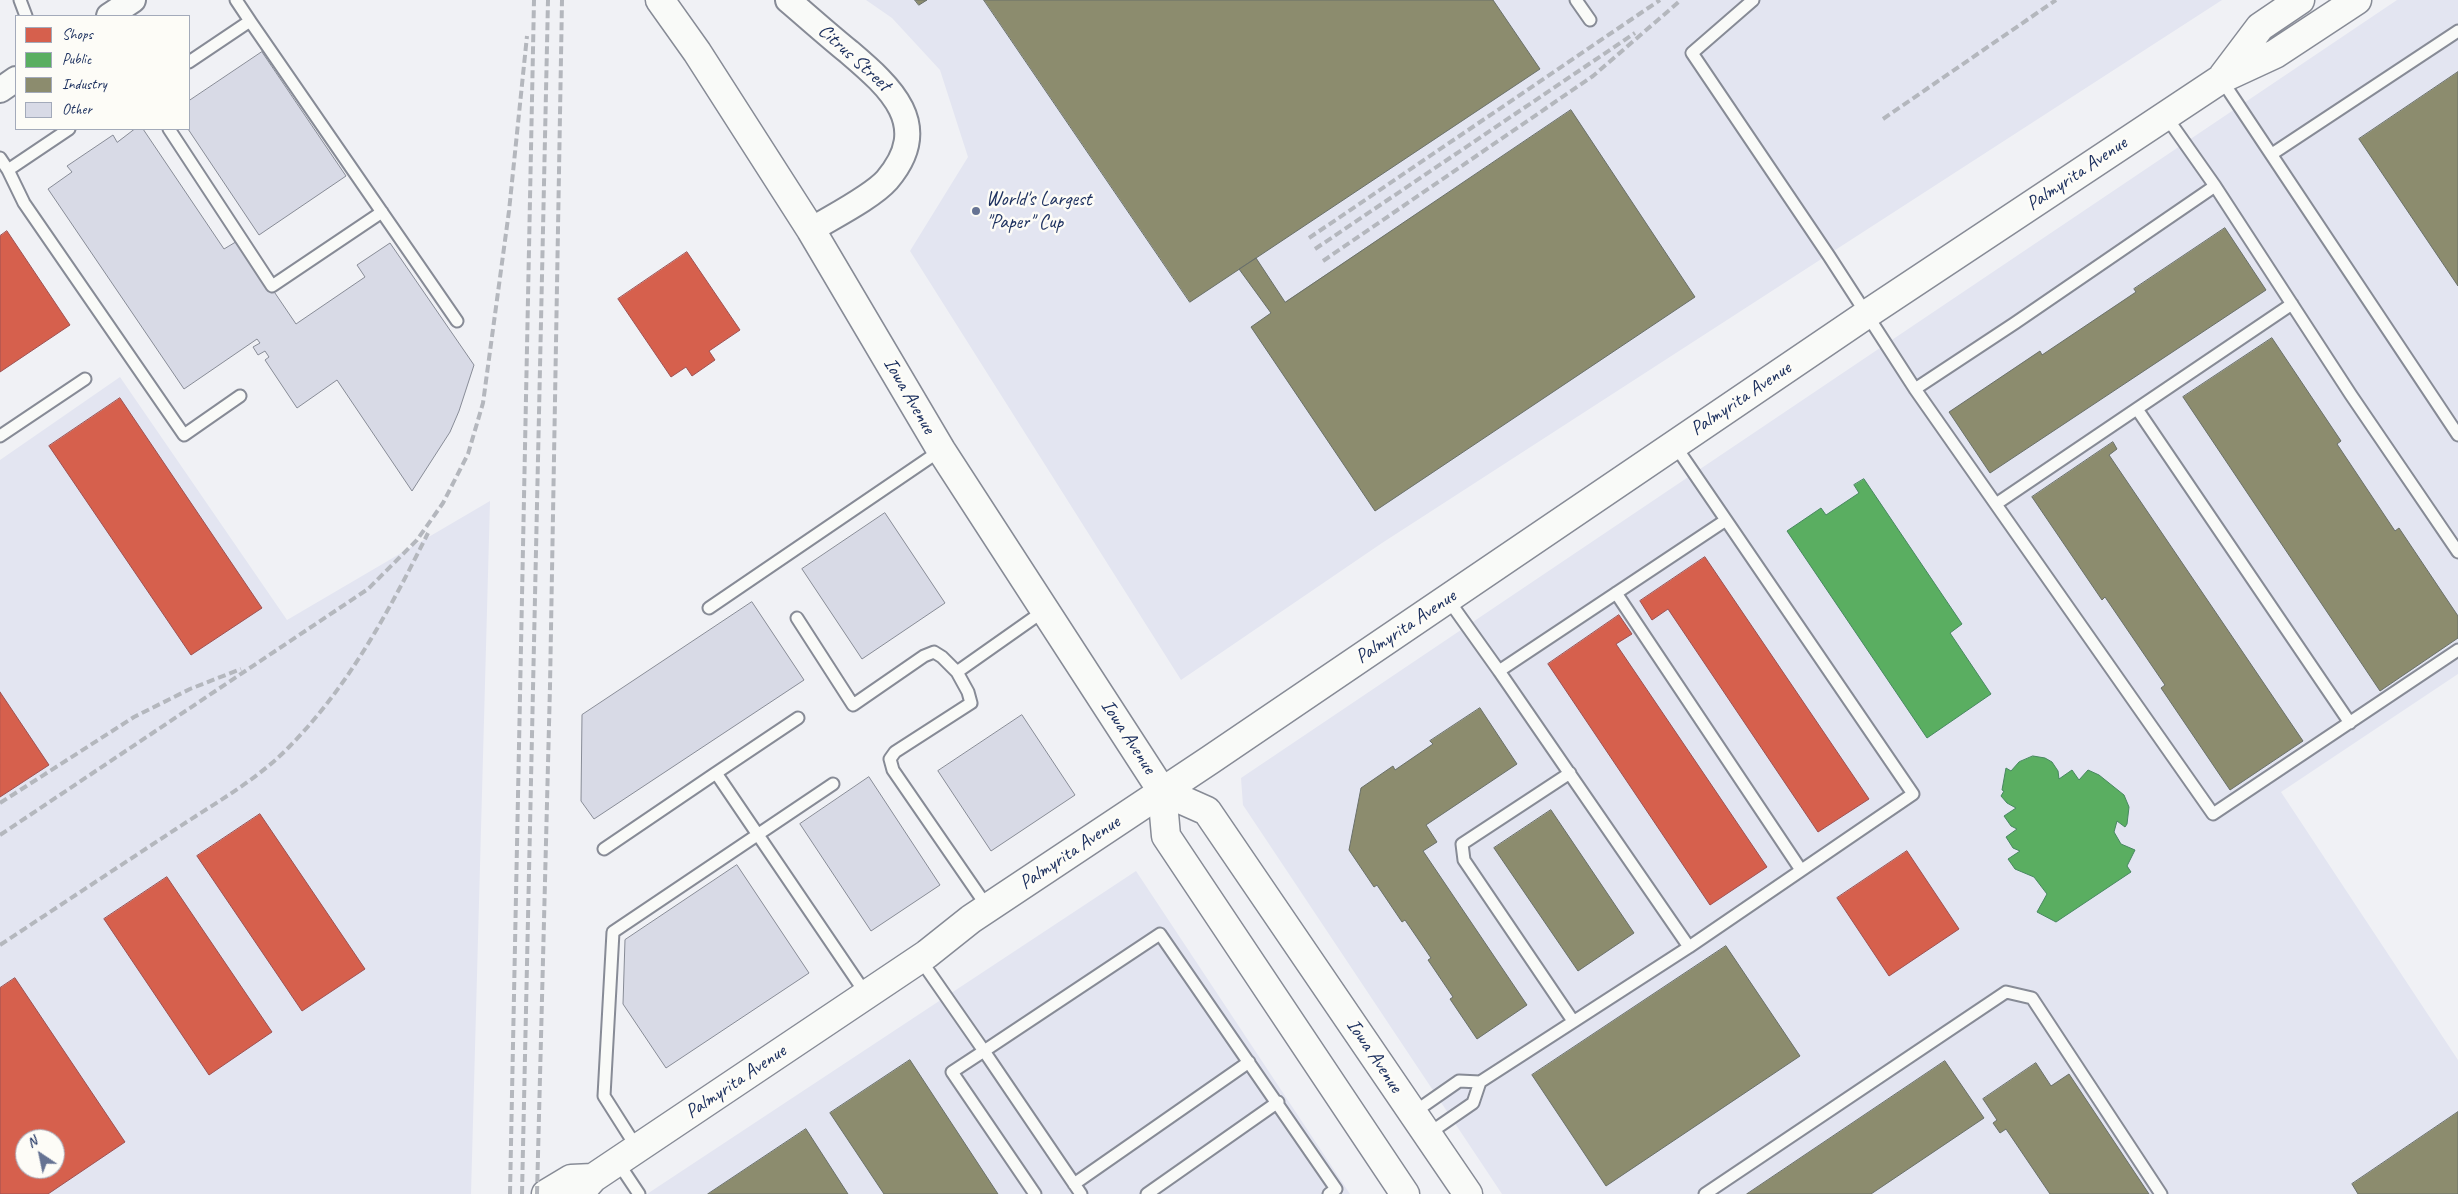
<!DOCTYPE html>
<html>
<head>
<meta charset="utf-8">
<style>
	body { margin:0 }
	#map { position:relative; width:2458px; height:1194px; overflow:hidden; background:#f0f1f5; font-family:Caveat,sans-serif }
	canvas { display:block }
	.legend { position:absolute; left:15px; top:15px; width:175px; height:115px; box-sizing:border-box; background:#fdfcf7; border:1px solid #a3aaba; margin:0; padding:6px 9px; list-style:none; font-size:15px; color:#1b2f5e }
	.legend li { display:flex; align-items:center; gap:10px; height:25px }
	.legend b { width:25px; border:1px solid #a3aaba }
	.north { position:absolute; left:15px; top:1129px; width:50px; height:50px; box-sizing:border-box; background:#fdfcf7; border:1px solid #a3aaba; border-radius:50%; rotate:326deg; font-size:14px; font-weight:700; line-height:20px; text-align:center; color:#1b2f5e }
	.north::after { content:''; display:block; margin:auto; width:18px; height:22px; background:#667393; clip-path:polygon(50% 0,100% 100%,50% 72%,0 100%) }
</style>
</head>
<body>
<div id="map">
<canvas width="2458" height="1194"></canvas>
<ul class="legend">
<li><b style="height:14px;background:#d6604d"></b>Shops</li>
<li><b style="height:14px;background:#5aae61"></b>Public</li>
<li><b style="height:14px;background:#8c8c6e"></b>Industry</li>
<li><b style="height:14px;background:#d8dae6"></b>Other</li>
</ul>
<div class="north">N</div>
</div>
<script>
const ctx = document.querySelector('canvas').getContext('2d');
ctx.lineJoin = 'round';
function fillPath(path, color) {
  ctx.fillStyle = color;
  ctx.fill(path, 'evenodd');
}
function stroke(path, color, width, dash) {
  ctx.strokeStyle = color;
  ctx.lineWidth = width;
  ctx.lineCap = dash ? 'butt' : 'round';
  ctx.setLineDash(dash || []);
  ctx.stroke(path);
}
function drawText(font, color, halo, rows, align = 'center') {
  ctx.font = font + ' Caveat,sans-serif';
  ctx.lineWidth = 5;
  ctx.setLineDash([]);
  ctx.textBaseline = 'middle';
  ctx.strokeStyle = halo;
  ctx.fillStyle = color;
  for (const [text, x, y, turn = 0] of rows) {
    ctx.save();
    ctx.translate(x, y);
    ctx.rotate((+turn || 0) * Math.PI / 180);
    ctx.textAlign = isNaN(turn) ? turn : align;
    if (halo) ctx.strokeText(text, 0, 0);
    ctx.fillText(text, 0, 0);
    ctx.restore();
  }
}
const built = new Path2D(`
	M866 0H2222L1382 543 1181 680 910 251 968 157 940 70 892 18Z
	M2397 0H2458V674L2281 792 2458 1060V1194H1502L1243 805 1241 778Z
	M120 377 287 620 490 501 471 1194H0V460ZM25 1139H55V1169H25Z
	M1136 871 1350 1194H647Z`);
const shops = new Path2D(`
	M7 231 70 325 0 372V236Z
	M687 252 740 330 709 351 715 360 692 376 686 367 671 377 618 299Z
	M120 398 262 608 191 655 49 446Z
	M1705 557 1869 799 1818 832 1668 609 1652 620 1640 601Z
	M1619 615 1632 634 1616 644 1767 867 1710 905 1548 664Z
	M0 692 49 765 0 797Z
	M260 814 365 969 302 1011 197 856Z
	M1907 851 1959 929 1889 976 1837 898Z
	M167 877 272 1032 209 1075 104 919Z
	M15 978 125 1142 48 1194H0V988ZM25 1139H55V1169H25Z`);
const public = new Path2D(`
	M1864 479 1962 624 1950 633 1991 694 1927 738 1787 531 1821 508 1826 515 1859 493 1854 485Z
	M2033 756 2045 758 2052 762 2058 771 2059 779 2072 770 2079 780 2088 770 2099 775 2124 795 2129 807 2127 824 2125 827 2117 821 2114 832 2121 844 2135 850 2127 866 2131 872 2056 922 2037 912 2047 894 2034 877 2015 869 2008 859 2020 851 2013 848 2006 837 2017 829 2011 826 2004 816 2016 808 2007 803 2001 796 2004 791 2002 790 2006 768 2011 771 2019 762Z`);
const industry = new Path2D(`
	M915 0H927L919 5Z
	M984 0H1493L1540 69 1190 302Z
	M2458 72V286L2359 139Z
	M1571 110 1695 297 1375 511 1251 327 1271 313 1239 269 1256 258 1285 302Z
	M2225 228 2266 290 1990 473 1949 412 2040 351 2042 355 2136 292 2134 289Z
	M2272 338 2341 441 2337 444 2395 531 2399 528 2458 616V638L2380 691 2183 397Z
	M2113 442 2117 449 2109 455 2303 741 2230 790 2161 688 2165 685 2105 597 2102 600 2032 497Z
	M1480 708 1517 764 1426 825 1437 842 1423 851 1527 1005 1477 1039 1450 999 1453 997 1428 960 1431 958 1405 920 1402 922 1377 885 1374 887 1349 850 1361 788 1393 766 1395 770 1433 744 1430 741Z
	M1551 810 1634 933 1578 971 1494 848Z
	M1726 946 1800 1056 1606 1186 1532 1075Z
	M910 1060 998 1194H884L830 1113Z
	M1945 1061 1984 1118 1871 1194H1747Z
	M2036 1063 2051 1086 2069 1074 2149 1194H2050L2006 1129 2000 1133 1993 1123 1997 1120 1983 1099Z
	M2458 1112V1194H2358L2352 1184Z
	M806 1129 848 1194H708Z`);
const building = new Path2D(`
	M262 52 346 176 259 235 188 129 189 101Z
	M135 129H143L224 249 239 240 296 324 365 277 357 265 390 243 474 365 459 411 450 432 412 491 337 380 297 408 265 360 269 357 265 351 258 355 253 347 260 343 257 339 184 389 48 189 72 172 67 166 113 135 117 142Z
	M885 513 945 603 862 659 802 569Z
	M752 602 804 680 594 819 581 801 582 715Z
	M1022 715 1075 795 991 851 938 771Z
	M869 777 940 885 871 931 800 824Z
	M737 865 809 973 666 1068 623 1004 625 940Z`);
const service = new Path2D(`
	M20 0 26 16
	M1576 0 1590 20
	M1753 0 1692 53 1829 256 1915 389 2213 814 2458 650
	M250 21 457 321
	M189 62 250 21 236 0
	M2221 79 2458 435
	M2165 115 2215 186 2351 395 2458 552
	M169 129 272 286 382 212
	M2272 154 2458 31
	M0 158 8 170 69 129
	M8 170 24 203 184 435 240 396
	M1915 389 2015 323 2215 186
	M2137 409 2350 723
	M0 436 85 379
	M1996 504 2292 304
	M1616 593 1801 870
	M1447 598 1499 671 1726 520 1674 444
	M709 608 941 450
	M797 618 853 705 924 656 934 652 942 657 957 672
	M1499 671 1689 947 1913 794 1726 520
	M716 773 798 718
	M1570 773 1462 844 1464 860 1573 1021
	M604 849 716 773 866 994
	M988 908 893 770 890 759 895 752 971 703 968 692 957 672 1045 610
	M920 959 984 1051 952 1072 1035 1194
	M1413 1113 1459 1081 1480 1082 1689 947
	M1428 1134 1473 1103 1480 1082
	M637 1148 604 1096 613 932 833 784
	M617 1161 639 1194
	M1074 1184 1249 1062
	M1081 1194 984 1051 1160 934 1336 1189 1329 1194
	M1147 1194 1278 1102
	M1705 1194 2006 992 2032 998 2161 1194`);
const minor = new Path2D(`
	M788 0C808 17 828 35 849 52 890 87 934 125 887 180 872 197 832 217 811 230
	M109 16 133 0
	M0 90 16 79`);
const tertiary = new Path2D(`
	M2223 76 2260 27 2300 0
	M546 1194 571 1179 593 1178
	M579 1194 593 1178 927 954 971 919 1210 760 1867 314 2221 79 2275 54 2357 0`);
const primary = new Path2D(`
	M660 0 697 52 811 230 941 450 1162 791 1166 836 1405 1194
	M1162 791 1207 811 1468 1194`);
const rail = new Path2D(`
	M1883 119 2056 0
	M1309 238 1660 0
	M1315 249 1635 33
	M1323 261 1593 76 1681 0
	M0 803 134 717 190 689 241 669
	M0 835 368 589 417 540 443 503 468 454 483 403 509 211 527 36
	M0 945C59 906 118 867 176 829 215 803 257 780 289 747 350 685 390 609 428 533
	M510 1194 534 0
	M522 1194 548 0
	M537 1194 550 686 562 0`);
const markers = [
	[976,211,5,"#667393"]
];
const streetNames = [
	["Citrus Street",854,58,42],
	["Palmyrita Avenue",2077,174,-34],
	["Iowa Avenue",909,396,60],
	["Palmyrita Avenue",1741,399,-34],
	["Palmyrita Avenue",1406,627,-34],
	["Iowa Avenue",1128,737,57],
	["Palmyrita Avenue",1070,853,-34],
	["Iowa Avenue",1374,1056,56],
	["Palmyrita Avenue",736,1082,-34]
];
const poiNames = [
	["World's Largest",986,200],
	["\"Paper\" Cup",986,223]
];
fillPath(built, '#e3e5f1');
fillPath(shops, '#d6604d');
stroke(shops, '#9e5152', 1);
fillPath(public, '#5aae61');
stroke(public, '#478860', 1);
fillPath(industry, '#8c8c6e');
stroke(industry, '#6a7069', 1);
fillPath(building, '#d8dae6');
stroke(building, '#878b96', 1);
stroke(service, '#878b96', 15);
stroke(minor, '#878b96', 28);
stroke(tertiary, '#878b96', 31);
stroke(primary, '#878b96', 31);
stroke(service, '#f9faf8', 11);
stroke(minor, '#f9faf8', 24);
stroke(tertiary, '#f9faf8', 28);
stroke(primary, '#f9faf8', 28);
stroke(rail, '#b4b7bd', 4, [8, 4]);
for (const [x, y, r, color] of markers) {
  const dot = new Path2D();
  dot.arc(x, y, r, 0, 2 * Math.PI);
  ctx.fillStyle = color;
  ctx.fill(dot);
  stroke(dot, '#fdfcf7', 2);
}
drawText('20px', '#1b2f5e', '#fdfcf7', streetNames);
drawText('20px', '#1b2f5e', '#fdfcf7', poiNames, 'left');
</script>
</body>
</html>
